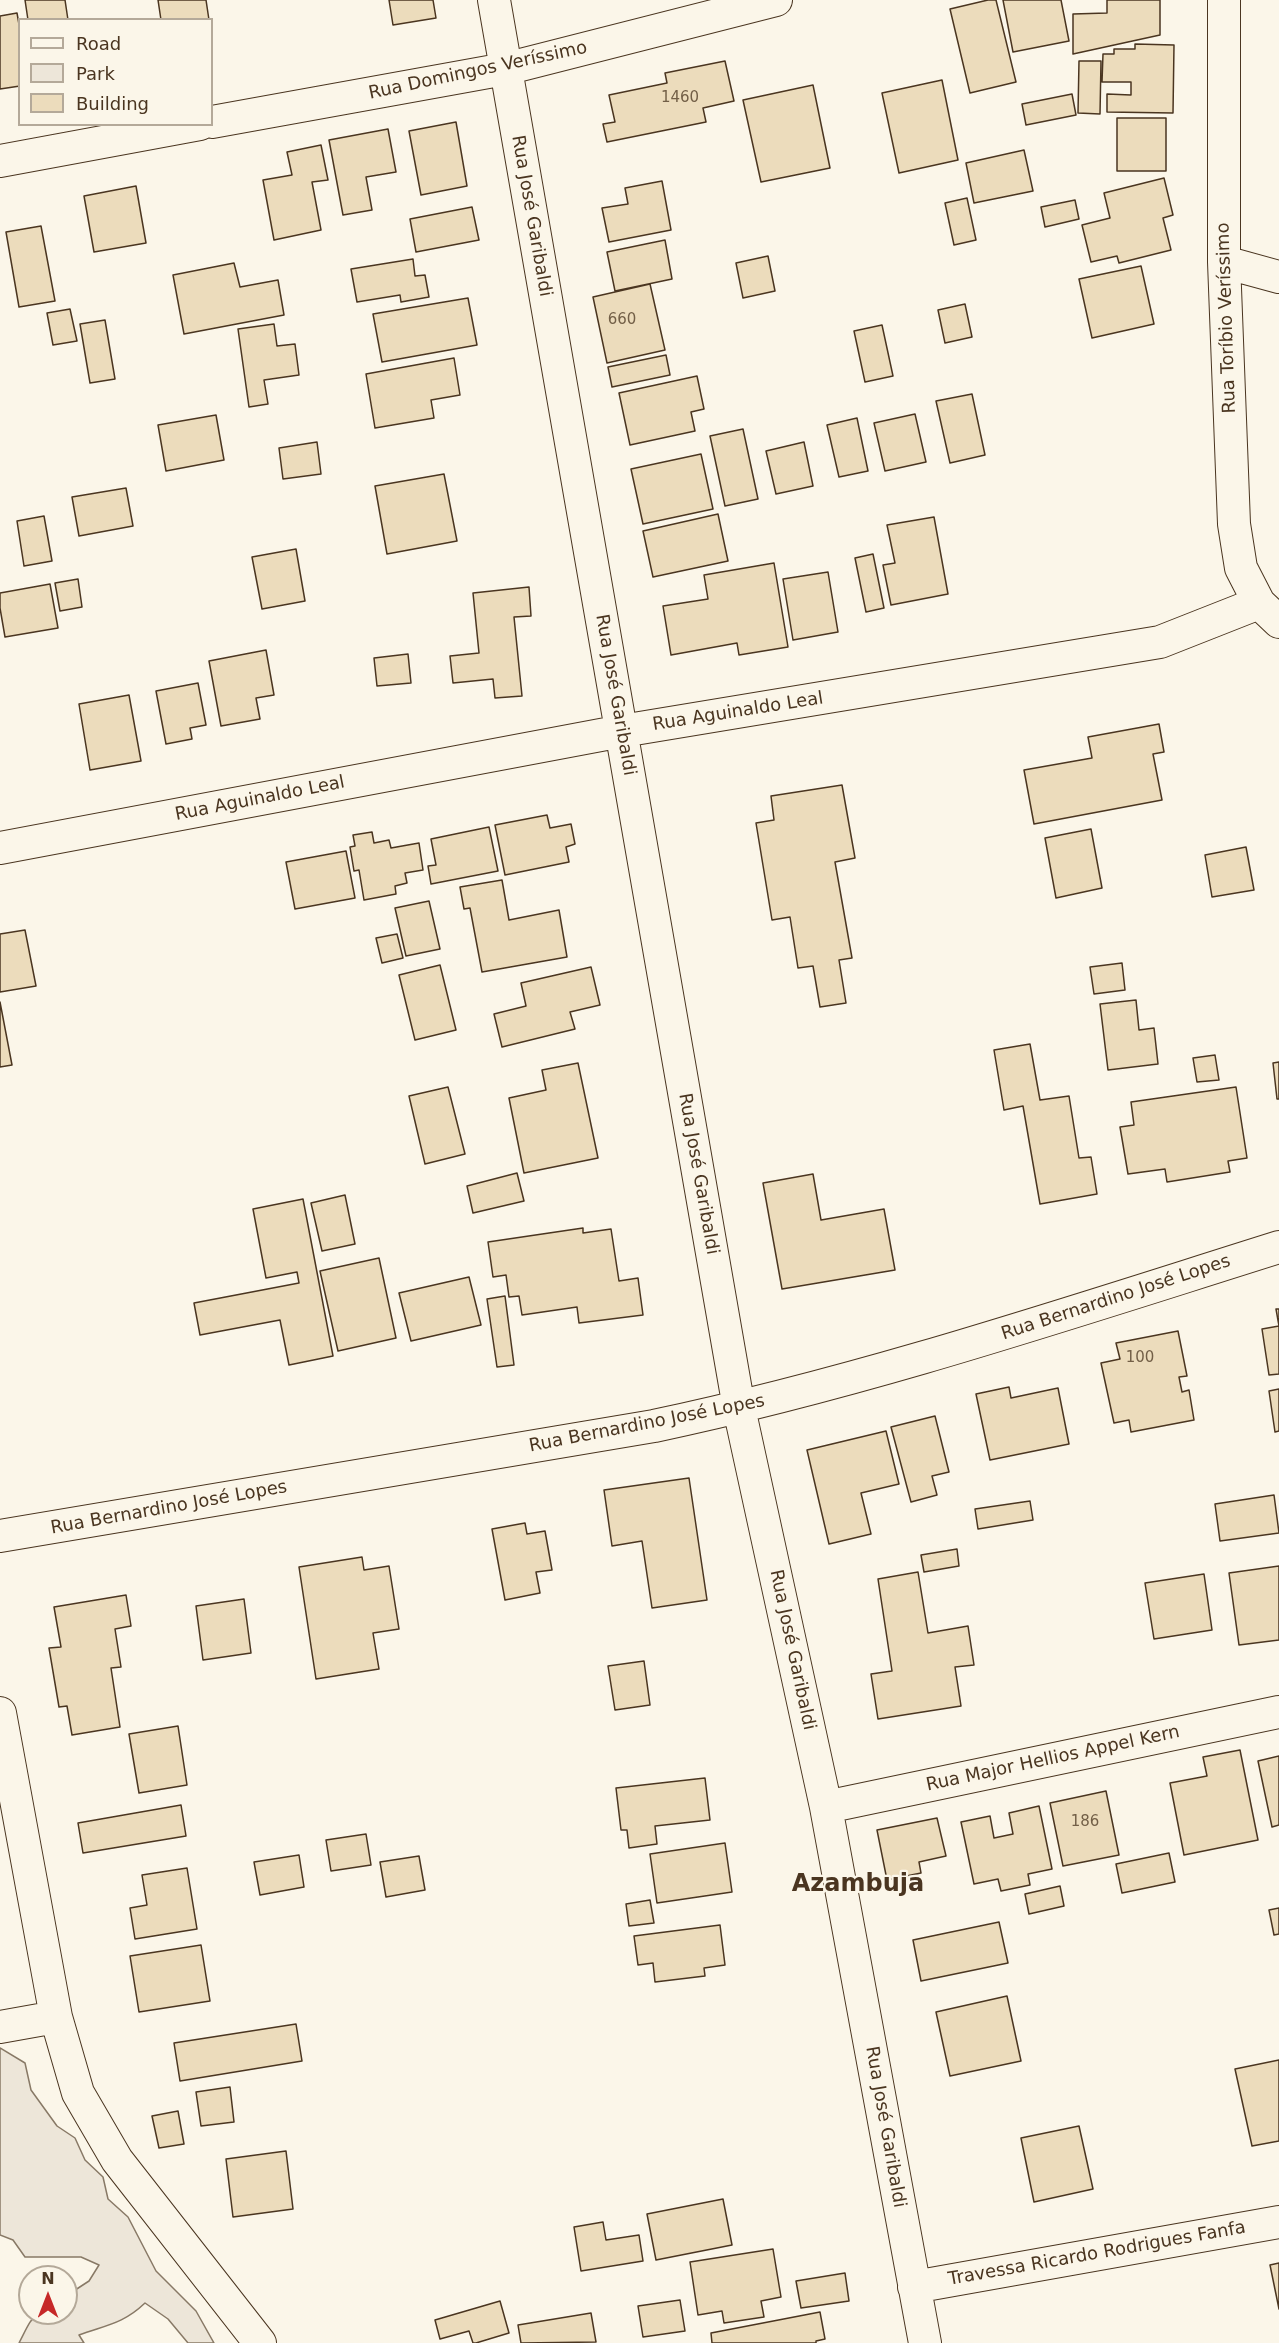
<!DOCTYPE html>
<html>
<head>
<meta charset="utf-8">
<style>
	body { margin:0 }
	#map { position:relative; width:1279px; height:2343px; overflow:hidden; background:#fbf6e9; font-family:"DejaVu Sans",sans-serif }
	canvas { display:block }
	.legend { position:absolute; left:18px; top:18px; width:195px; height:108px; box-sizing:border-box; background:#fbf6e9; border:2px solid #b4a999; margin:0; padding:8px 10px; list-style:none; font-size:18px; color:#4a3520 }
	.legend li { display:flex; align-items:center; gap:12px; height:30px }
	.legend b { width:30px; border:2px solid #b4a999 }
	.north { position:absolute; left:18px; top:2265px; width:60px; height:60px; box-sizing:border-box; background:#fbf6e9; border:2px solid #b4a999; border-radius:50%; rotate:0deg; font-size:16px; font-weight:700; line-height:24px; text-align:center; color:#4a3520 }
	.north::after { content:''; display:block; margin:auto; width:21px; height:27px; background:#c62828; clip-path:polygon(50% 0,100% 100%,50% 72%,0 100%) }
</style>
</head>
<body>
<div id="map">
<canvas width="1279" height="2343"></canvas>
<ul class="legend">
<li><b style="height:8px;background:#fbf6e9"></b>Road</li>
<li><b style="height:16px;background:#ede6d9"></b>Park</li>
<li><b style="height:16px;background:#ecdcbc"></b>Building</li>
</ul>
<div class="north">N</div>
</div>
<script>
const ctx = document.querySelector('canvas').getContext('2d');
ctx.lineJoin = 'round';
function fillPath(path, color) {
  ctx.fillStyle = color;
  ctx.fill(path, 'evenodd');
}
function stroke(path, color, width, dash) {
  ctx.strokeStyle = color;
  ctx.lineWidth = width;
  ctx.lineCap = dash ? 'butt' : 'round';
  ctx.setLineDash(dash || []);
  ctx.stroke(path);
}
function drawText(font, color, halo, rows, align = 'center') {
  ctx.font = font + ' "DejaVu Sans",sans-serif';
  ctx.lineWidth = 4.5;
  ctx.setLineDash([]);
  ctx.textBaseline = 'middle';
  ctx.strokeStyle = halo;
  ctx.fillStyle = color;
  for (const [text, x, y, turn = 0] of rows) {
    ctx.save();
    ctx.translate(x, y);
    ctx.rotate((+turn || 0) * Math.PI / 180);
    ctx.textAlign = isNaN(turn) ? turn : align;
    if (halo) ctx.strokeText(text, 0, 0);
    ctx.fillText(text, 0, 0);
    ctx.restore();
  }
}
const green = new Path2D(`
	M0 2048 25 2063 31 2090 57 2126 75 2138 85 2160 103 2177 108 2199 128 2217 156 2271 196 2311 214 2343H188L168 2319 145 2303C123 2324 106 2325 79 2335L84 2343H19C35 2312 31 2313 66 2313V2296L89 2281 99 2265 81 2257H25L13 2240 0 2235Z`);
const building = new Path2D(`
	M25 0H65L68 20H28Z
	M158 0H206L209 20H161Z
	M389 0H433L436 18 393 25Z
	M988 0H996L1016 82 970 93 950 9Z
	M1003 0H1061L1069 41 1013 52Z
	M1107 0H1160V35L1073 54V14L1107 13Z
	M17 13 20 30V86L0 89V16Z
	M1135 44 1174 45 1173 113 1107 112V94L1131 95V82H1102L1103 54H1114V49H1135Z
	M725 61 734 101 703 108 706 122 607 142 603 124 615 122 609 95 667 83 665 73Z
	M1079 61H1101L1100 114 1078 113Z
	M942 80 958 160 899 173 882 93Z
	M813 85 830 168 761 182 743 100Z
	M1072 94 1076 115 1026 125 1022 104Z
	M1117 118H1166V171H1117Z
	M456 122 467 186 421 195 409 131Z
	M388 129 396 172 366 177 372 210 343 215 329 140Z
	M321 145 328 180 312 182 321 230 274 240 263 180 292 175 287 152Z
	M1024 150 1033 191 974 203 966 163Z
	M1164 178 1173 215 1163 218 1171 250 1119 263 1117 256 1091 262 1082 225 1110 218 1104 193Z
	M662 181 671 230 609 242 602 208 628 204 625 188Z
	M136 186 146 243 94 252 84 196Z
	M967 198 976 240 954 245 945 203Z
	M1075 200 1079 219 1045 227 1041 207Z
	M472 207 479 240 416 252 410 219Z
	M41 226 55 301 19 307 6 232Z
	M665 240 672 279 615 291 607 252Z
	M768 256 775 291 743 298 736 263Z
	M413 259 415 276 425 275 429 297 401 302 400 295 357 302 351 269Z
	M234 263 240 287 278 280 284 315 184 334 173 275Z
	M1141 266 1154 324 1092 338 1079 279Z
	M650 284 665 350 607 363 593 297Z
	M468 298 477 345 382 362 373 314Z
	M965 304 972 337 945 343 938 310Z
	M70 309 77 341 53 345 47 313Z
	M105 320 115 379 90 383 80 324Z
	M274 324 277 346 295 344 299 375 264 380 268 404 249 407 238 329Z
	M882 325 893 376 865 382 854 331Z
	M666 355 670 375 612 387 608 367Z
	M454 358 460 395 431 400 434 418 375 428 366 374Z
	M697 376 704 409 691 412 695 431 630 445 619 393Z
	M972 394 985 455 950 463 936 401Z
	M915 414 926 462 885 471 874 423Z
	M216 415 224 460 166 471 158 425Z
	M857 418 868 471 839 477 827 425Z
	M743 429 758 499 725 506 710 436Z
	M317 442 321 474 283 479 279 448Z
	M804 442 813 486 776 494 766 451Z
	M701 454 713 509 643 524 631 469Z
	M444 474 457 541 387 554 375 486Z
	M126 488 133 526 79 536 72 497Z
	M718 514 728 561 653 577 643 531Z
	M44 516 52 561 24 566 17 521Z
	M934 517 948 594 891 605 883 565 895 563 887 525Z
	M296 549 305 601 262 609 252 557Z
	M873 554 884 608 866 612 855 558Z
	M774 563 788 647 739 655 737 643 671 655 663 606 708 599 704 575Z
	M828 572 838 632 793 640 783 579Z
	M78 579 82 607 60 611 55 583Z
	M50 584 58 628 5 637 0 608V593Z
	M529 587 531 616 514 617 522 696 495 698 493 679 453 683 450 656 479 653 473 593Z
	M266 650 274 695 256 698 260 719 221 726 209 661Z
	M408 654 411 683 377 686 374 658Z
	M198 683 206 725 190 728 192 739 166 744 156 691Z
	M129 695 141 761 90 770 79 704Z
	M1159 724 1164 752 1153 754 1162 800 1034 824 1024 770 1092 758 1088 737Z
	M842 785 855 858 835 862 852 958 839 960 846 1003 820 1007 813 966 798 968 790 917 772 920 756 823 774 820 771 796Z
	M547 815 550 828 571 824 575 844 566 847 569 862 505 875 495 825Z
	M489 827 498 871 431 884 428 866 436 865 431 839Z
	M1091 829 1102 888 1056 898 1045 838Z
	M372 832 374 843 389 840 391 848 419 843 423 870 405 873 407 883 395 886 396 894 364 900 359 870 354 871 350 847 355 846 353 835Z
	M1246 847 1254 890 1212 897 1205 855Z
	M346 851 355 898 295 909 286 862Z
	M502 880 509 920 559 910 567 957 482 972 470 908 464 909 460 887Z
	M429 901 440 949 406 956 395 908Z
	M25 930 36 986 0 992V934Z
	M397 934 403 958 382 963 376 938Z
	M1122 963 1125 990 1094 994 1090 967Z
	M440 965 456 1030 415 1040 399 975Z
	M591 967 600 1005 570 1012 575 1029 502 1047 494 1014 526 1006 521 983Z
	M1136 1000 1139 1030 1154 1028 1158 1064 1108 1070 1100 1004Z
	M0 1002 12 1065 0 1067Z
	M1030 1044 1040 1100 1069 1096 1079 1158 1091 1157 1097 1194 1040 1204 1023 1106 1004 1110 994 1050Z
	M1215 1055 1219 1080 1197 1082 1193 1058Z
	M1279 1062V1099H1277L1273 1063Z
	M578 1063 598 1158 524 1173 509 1098 546 1090 542 1070Z
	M448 1087 465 1154 425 1164 409 1096Z
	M1236 1087 1247 1158 1228 1161 1230 1172 1167 1182 1165 1169 1128 1174 1120 1127 1134 1125 1131 1102Z
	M517 1173 524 1201 473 1213 467 1186Z
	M813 1174 821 1220 884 1209 895 1270 782 1289 763 1183Z
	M345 1195 355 1244 322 1251 311 1203Z
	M303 1199 333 1356 289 1365 280 1320 200 1335 194 1303 299 1283 297 1272 266 1278 253 1209Z
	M583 1228V1233L611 1229 619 1281 638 1278 643 1315 579 1323 577 1307 522 1315 519 1296 509 1297 506 1275 493 1277 488 1242Z
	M379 1258 396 1338 338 1351 320 1271Z
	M469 1277 481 1325 411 1341 399 1293Z
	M505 1296 514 1365 497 1367 487 1299Z
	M1276 1309H1279V1374L1269 1375 1262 1329 1279 1326Z
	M1178 1331 1187 1376 1179 1377 1182 1392 1189 1390 1194 1420 1131 1432 1129 1420 1114 1423 1101 1363 1120 1359 1116 1343Z
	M1009 1387 1011 1398 1058 1388 1069 1444 990 1460 976 1394Z
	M1279 1389V1431L1275 1432 1269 1391Z
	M935 1416 949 1472 932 1476 937 1495 911 1502 891 1427Z
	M886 1431 899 1484 861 1493 871 1534 829 1544 807 1450Z
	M689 1478 707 1600 652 1608 642 1541 612 1546 604 1490Z
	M1274 1495 1279 1533 1220 1541 1215 1504Z
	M1030 1501 1033 1520 978 1529 975 1509Z
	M525 1523 527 1534 545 1531 552 1570 536 1572 540 1593 505 1600 492 1529Z
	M957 1549 959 1566 924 1572 921 1555Z
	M362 1557 364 1570 389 1566 399 1629 373 1633 379 1669 316 1679 299 1567Z
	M1279 1566V1640L1239 1645 1229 1573Z
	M918 1572 928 1633 968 1626 974 1665 955 1667 961 1706 878 1719 871 1674 892 1671 878 1579Z
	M1204 1574 1212 1630 1154 1639 1145 1583Z
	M126 1595 131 1626 115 1629 121 1667 111 1668 120 1727 72 1735 67 1706 59 1707 49 1648 61 1647 54 1607Z
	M244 1599 251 1653 203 1660 196 1606Z
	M644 1661 650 1705 615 1710 608 1666Z
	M178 1726 187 1785 139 1793 129 1734Z
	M1240 1750 1258 1840 1184 1855 1170 1783 1207 1776 1203 1757Z
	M1279 1756V1825L1272 1827 1258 1761Z
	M705 1778 710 1820 655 1826 657 1844 629 1848 627 1830H621L616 1788Z
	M1106 1791 1119 1855 1063 1866 1050 1803Z
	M181 1805 186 1836 83 1853 78 1823Z
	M1039 1806 1052 1869 1028 1874 1030 1885 1001 1891 998 1879 974 1884 961 1822 990 1816 994 1838 1013 1834 1009 1813Z
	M937 1818 946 1856 919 1862 921 1873 887 1880 877 1830Z
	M366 1834 371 1865 331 1871 326 1840Z
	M725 1843 732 1892 657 1903 650 1854Z
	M1169 1853 1175 1882 1122 1893 1116 1864Z
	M299 1855 304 1887 260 1895 254 1862Z
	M419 1856 425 1890 386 1897 380 1862Z
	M187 1868 197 1929 135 1939 130 1908 147 1905 142 1875Z
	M1060 1886 1064 1906 1029 1914 1025 1894Z
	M650 1900 654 1923 629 1926 626 1904Z
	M1279 1908V1934L1274 1935 1269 1910Z
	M999 1922 1008 1963 921 1981 913 1940Z
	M720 1925 725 1965 704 1968 705 1976 655 1982 653 1963 638 1965 634 1936Z
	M201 1945 210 2001 139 2012 130 1956Z
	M1007 1996 1021 2061 950 2076 936 2012Z
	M296 2024 302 2061 180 2081 174 2043Z
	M1279 2060V2141L1252 2146 1235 2069Z
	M230 2087 234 2122 201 2126 196 2092Z
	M178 2111 184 2144 159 2148 152 2116Z
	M1079 2126 1093 2189 1034 2202 1021 2138Z
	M286 2151 293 2209 233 2217 226 2159Z
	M723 2199 732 2245 656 2260 647 2214Z
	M603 2222 606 2240 639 2235 643 2261 581 2271 574 2227Z
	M773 2249 781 2297 761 2301 764 2317 724 2323 722 2311 698 2315 690 2262Z
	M1279 2263V2309L1270 2265Z
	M845 2273 849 2301 801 2308 796 2281Z
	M680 2300 685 2331 643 2337 638 2306Z
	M500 2301 509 2333 476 2343H473L469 2331 440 2339 435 2320Z
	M820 2312 825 2339 816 2341V2343H712L711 2333Z
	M591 2313 596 2342 521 2343 518 2325Z`);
const street = new Path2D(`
	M494 0 739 1408 826 1807 925 2343
	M1224 0V262L1234 524 1241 568 1259 603 1279 622
	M212 122 505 69 776 0
	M0 161 200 124
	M1224 262 1279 277
	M0 848 622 731 1160 642 1259 603
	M0 1536 654 1426C867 1381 1072 1312 1279 1247
	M0 1713 56 2017 78 2093 117 2160 260 2343
	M826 1807 1279 1712
	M0 2027 56 2017
	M914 2287 1279 2222`);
const numberNames = [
	["1460",680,98],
	["660",622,320],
	["100",1140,1358],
	["186",1085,1822]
];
const streetNames = [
	["Rua Domingos Veríssimo",478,71,-12],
	["Rua José Garibaldi",531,216,80],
	["Rua Toríbio Veríssimo",1227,318,-92],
	["Rua José Garibaldi",615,695,80],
	["Rua Aguinaldo Leal",738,712,-9],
	["Rua Aguinaldo Leal",260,799,-11],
	["Rua José Garibaldi",698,1174,80],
	["Rua Bernardino José Lopes",1116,1298,-18],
	["Rua Bernardino José Lopes",647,1424,-11],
	["Rua Bernardino José Lopes",169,1508,-10],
	["Rua José Garibaldi",792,1650,78],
	["Rua Major Hellios Appel Kern",1053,1759,-12],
	["Rua José Garibaldi",885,2127,80],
	["Travessa Ricardo Rodrigues Fanfa",1097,2254,-10]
];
const districtNames = [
	["Azambuja",858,1885]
];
fillPath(green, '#ede6d9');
stroke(green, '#887966', 1.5);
fillPath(building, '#ecdcbc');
stroke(building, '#4a3520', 1.5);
stroke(street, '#4a3520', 34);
stroke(street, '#fbf6e9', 32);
drawText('15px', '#725f47', null, numberNames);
drawText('18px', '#4a3520', '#fbf6e9', streetNames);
drawText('bold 24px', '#4a3520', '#fbf6e9', districtNames);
</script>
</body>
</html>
